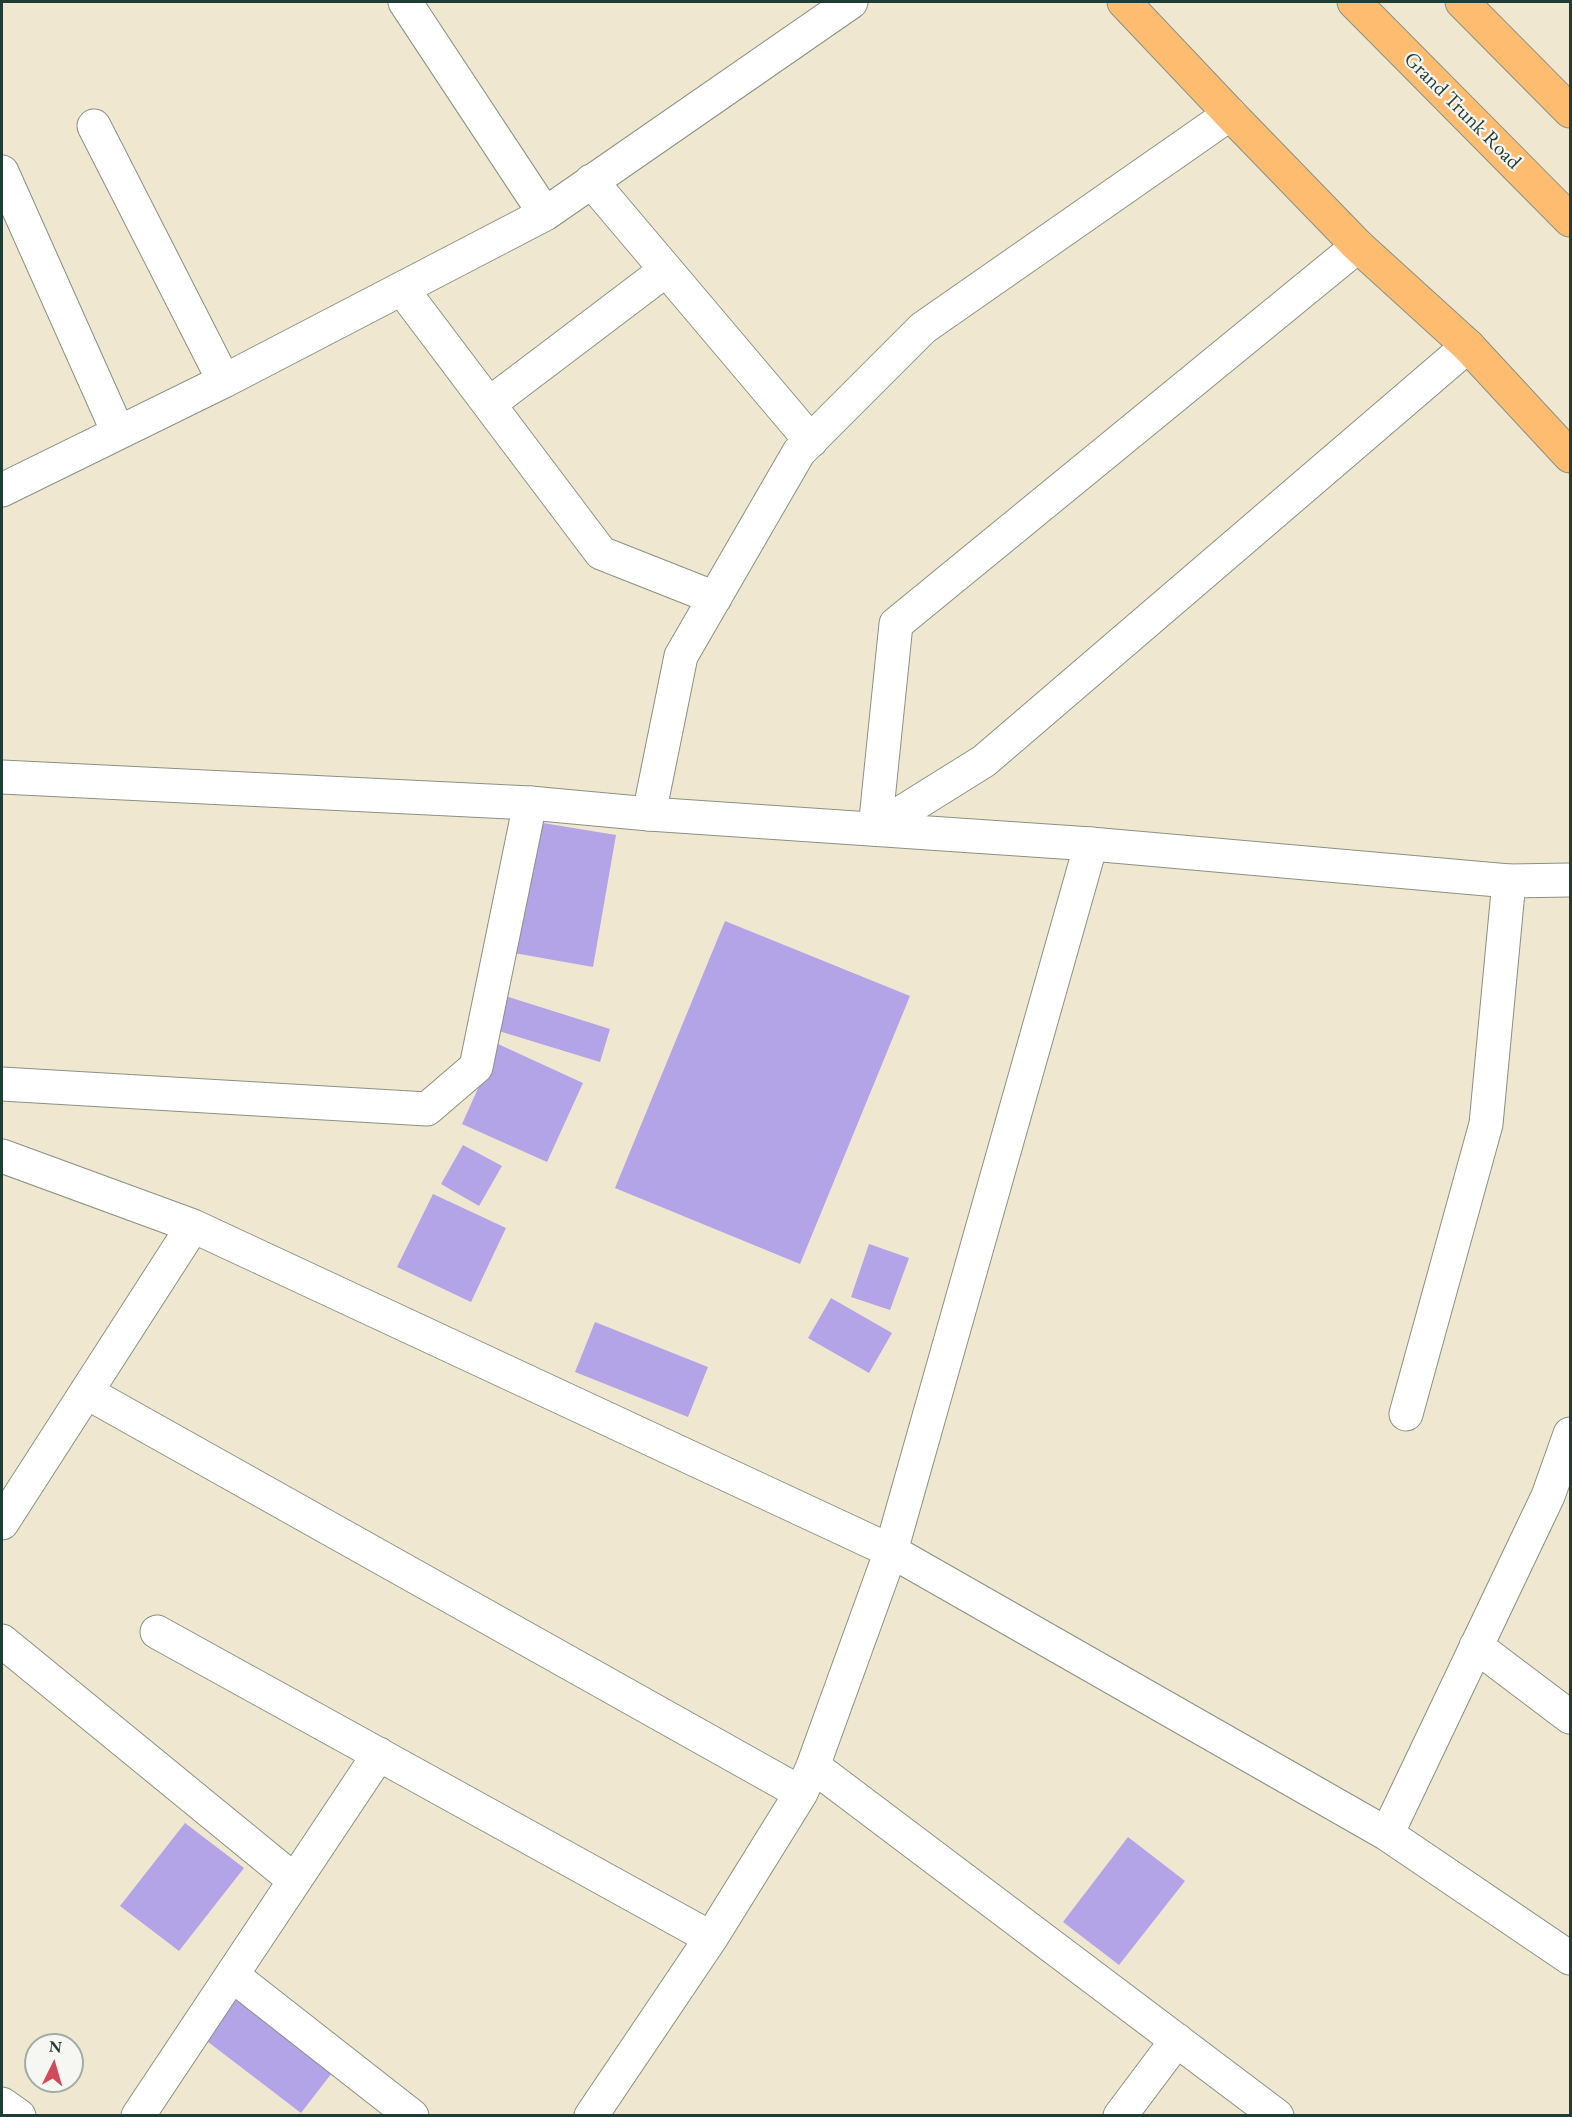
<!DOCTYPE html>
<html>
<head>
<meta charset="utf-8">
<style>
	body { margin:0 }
	#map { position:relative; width:1572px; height:2117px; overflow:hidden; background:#f0e7d1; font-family:"EB Garamond",serif }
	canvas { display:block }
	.frame { position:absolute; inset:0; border:3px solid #1f3d34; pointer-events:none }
	.north { position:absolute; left:24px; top:2033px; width:60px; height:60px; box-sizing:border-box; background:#f6f6f2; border:2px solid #a0aca6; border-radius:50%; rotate:5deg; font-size:16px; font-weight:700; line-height:24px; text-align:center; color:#1f3d34 }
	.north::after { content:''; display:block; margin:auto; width:21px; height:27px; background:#d1495b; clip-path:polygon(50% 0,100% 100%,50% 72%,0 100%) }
</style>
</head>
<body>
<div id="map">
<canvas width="1572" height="2117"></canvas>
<div class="frame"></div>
<div class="north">N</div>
</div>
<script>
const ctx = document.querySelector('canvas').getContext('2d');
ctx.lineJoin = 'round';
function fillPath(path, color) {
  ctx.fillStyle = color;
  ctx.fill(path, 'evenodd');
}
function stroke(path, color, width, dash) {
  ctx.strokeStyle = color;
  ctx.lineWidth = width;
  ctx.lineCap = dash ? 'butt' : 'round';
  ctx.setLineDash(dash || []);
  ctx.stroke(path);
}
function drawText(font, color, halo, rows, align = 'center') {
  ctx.font = font + ' "EB Garamond",serif';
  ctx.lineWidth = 4.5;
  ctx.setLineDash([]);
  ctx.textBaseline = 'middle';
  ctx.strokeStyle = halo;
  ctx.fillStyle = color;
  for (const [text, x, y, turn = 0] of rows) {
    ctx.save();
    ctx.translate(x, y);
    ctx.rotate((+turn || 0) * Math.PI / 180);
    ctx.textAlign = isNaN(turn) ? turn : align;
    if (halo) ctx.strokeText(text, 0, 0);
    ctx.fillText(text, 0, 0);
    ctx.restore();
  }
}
const building = new Path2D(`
	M537 822 616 835 593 967 514 953Z
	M725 921 910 996 800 1264 615 1188Z
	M499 994 610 1029 600 1062 489 1028Z
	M498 1044 583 1083 547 1162 462 1124Z
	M463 1145 502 1166 479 1206 441 1184Z
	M433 1194 506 1228 471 1302 397 1267Z
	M869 1244 909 1258 890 1310 851 1297Z
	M831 1298 892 1333 869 1373 808 1338Z
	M595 1322 708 1367 688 1417 575 1372Z
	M185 1823 244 1868 179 1951 120 1906Z
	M1128 1837 1185 1881 1119 1965 1063 1922Z
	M236 1987 338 2065 301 2113 199 2035Z`);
const minor = new Path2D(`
	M405 2 545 214
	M94 126 224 381
	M2 172 118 432
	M591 181 811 441
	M402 289 601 553 715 598
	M489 404 666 270
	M2 490 224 381 545 214 851 2
	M649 814 681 656 799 452 923 328 1230 114
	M875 829 896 624 1358 246
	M875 829 984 761 1468 346
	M2 1084 427 1109 476 1067 530 803
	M2 1156 193 1226 891 1551 1387 1834 1570 1958
	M86 1392 801 1793
	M1406 1414 1486 1124 1509 881
	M2 1523 193 1226
	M157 1632 711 1938
	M2 1641 294 1880
	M1476 1646 1570 1717
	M813 1766 1277 2116
	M1387 1834 1548 1496 1570 1434
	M232 1975 412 2116
	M2 2104 19 2116
	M138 2116 379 1754
	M591 2116 711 1938 801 1793 813 1766 891 1551 1091 844
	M1120 2116 1177 2040`);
const tertiary = new Path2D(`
	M2 777 530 803 649 814 1091 844 1509 881 1570 880`);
const primary = new Path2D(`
	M1124 2 1230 114 1358 246 1468 346 1570 456`);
const trunk = new Path2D(`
	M1354 2 1570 220
	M1462 2 1570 111`);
const streetNames = [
	["Grand Trunk Road",1462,111,45]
];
fillPath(building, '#b2a4e7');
stroke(minor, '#889282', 35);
stroke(tertiary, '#889282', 35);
stroke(primary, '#889282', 35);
stroke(trunk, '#889282', 35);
stroke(minor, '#fff', 33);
stroke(tertiary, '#fff', 33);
stroke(primary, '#febc71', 33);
stroke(trunk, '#febc71', 33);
drawText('21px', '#1f3d34', '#f6f6f2', streetNames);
</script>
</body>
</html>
